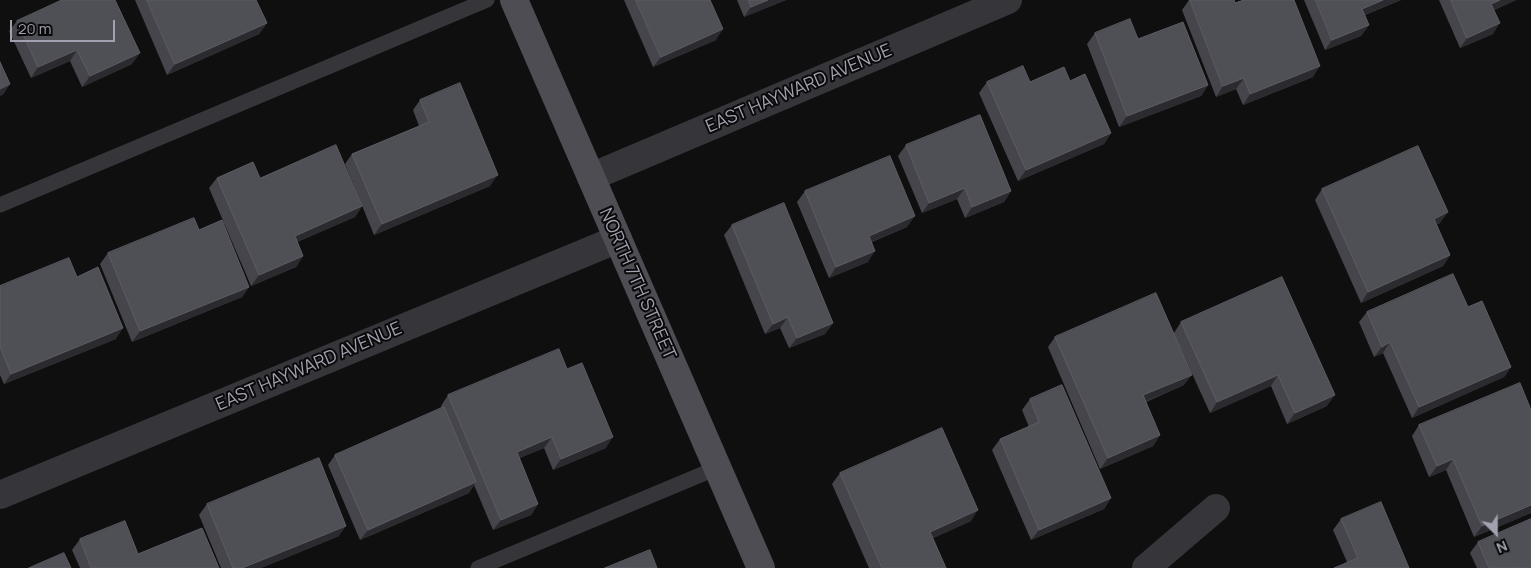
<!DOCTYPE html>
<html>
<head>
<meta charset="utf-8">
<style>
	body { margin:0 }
	#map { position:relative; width:1531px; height:568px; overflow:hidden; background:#0f0f10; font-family:Manrope,sans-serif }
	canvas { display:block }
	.north { position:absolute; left:1471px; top:508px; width:50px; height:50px; -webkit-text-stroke:4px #0a0a0b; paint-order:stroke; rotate:157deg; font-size:14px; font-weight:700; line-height:20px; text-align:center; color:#a1a1b0 }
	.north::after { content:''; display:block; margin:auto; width:18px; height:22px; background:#a1a1b0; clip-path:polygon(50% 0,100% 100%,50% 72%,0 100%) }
	.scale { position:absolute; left:10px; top:20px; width:105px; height:22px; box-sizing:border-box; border:2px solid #a1a1b0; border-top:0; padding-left:6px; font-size:15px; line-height:18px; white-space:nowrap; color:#a1a1b0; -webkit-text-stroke:4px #0a0a0b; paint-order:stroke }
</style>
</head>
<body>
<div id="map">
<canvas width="1531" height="568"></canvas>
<div class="north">N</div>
<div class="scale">20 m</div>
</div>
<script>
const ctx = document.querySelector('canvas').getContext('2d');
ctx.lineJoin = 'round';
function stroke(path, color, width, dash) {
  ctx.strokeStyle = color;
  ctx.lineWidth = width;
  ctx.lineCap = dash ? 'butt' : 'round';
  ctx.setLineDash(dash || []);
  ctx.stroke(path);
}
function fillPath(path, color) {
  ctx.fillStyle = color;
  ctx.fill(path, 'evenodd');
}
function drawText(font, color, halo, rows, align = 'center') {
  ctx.font = font + ' Manrope,sans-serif';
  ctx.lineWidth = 4;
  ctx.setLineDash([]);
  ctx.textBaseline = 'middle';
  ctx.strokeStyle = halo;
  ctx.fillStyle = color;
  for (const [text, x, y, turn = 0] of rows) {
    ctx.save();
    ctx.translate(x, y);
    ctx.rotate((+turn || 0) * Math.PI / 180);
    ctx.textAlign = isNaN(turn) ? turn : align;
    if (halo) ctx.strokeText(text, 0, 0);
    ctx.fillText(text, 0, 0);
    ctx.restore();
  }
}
const service = new Path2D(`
	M0 205 487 0
	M478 568 717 468`);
const minor = new Path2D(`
	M591 177 1008 0
	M0 495 618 239
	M1146 568 1216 508`);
const primary = new Path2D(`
	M514 0 761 568`);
const wall = new Path2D(`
	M135 0H256L267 23 259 34 167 75Z
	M624 0H710L716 40 653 67Z
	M737 0H786L744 17Z
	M1189 0H1234L1235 3 1313 77 1243 105 1236 89 1216 97 1182 10Z
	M1304 0H1401L1365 15 1369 25 1361 36 1325 50Z
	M1439 0H1516L1494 10 1493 34 1460 48Z
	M17 21 132 64 82 87 70 61 31 78 9 31Z
	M1095 33 1138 39 1208 85 1201 96 1119 127 1087 44Z
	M1070 81 1111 133 1104 144 1018 181 979 93 987 82Z
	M420 100 490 186 374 235 345 164 352 154 419 126 413 110Z
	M906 145 1011 191 1004 202 965 218 957 199 922 213 898 156Z
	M217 178H260L362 206 355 217 297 242 303 256 296 267 251 286 209 188Z
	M1322 189 1440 223 1436 225 1450 255 1443 266 1361 303 1315 200Z
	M805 191 907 227 872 242 868 262 829 278 797 202Z
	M732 225 833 323 825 334 789 348 780 328 765 334 724 235Z
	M199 230 249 287 242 297 132 342 100 264 108 253Z
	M77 277 116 339 4 384 0 375V286Z
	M1282 277 1327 406 1287 424 1271 386 1210 413 1174 334 1184 385 1146 402 1160 435 1153 446 1100 469 1048 347 1055 337 1174 333 1181 322Z
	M1468 307 1511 367 1504 377 1412 418 1383 353 1374 357 1359 322 1367 312Z
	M567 369 606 448 553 470 544 448 519 458 538 504 531 515 493 530 474 485 469 493 360 540 328 465 335 455 442 408 441 406 448 395Z
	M1030 399 1111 498 1104 509 1031 540 992 450 1000 439 1029 427 1022 410Z
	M1419 425 1531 513 1474 537 1446 470 1429 477 1412 436Z
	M840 473 971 521 933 538 946 568H869L832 484Z
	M207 504 339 536 261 568H221L199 515Z
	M1341 519 1409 568 1347 562 1333 530Z
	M80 539 138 554 219 568H80L72 550Z
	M1478 542 1531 568H1477L1470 553Z`);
const shadedWall = new Path2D(`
	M768 0H786L744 17 751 7Z
	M1383 0H1401L1354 19 1362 9Z
	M1500 0H1516L1484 15 1491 4Z
	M267 23 259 34 167 75 175 64Z
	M1500 23 1493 34 1460 48 1467 38Z
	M1369 25 1361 36 1325 50 1332 40Z
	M723 29 716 40 653 67 661 57Z
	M77 50 70 61 31 78 38 67Z
	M140 53 132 64 82 87 90 76Z
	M1320 66 1313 77 1243 105 1250 94Z
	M1244 78 1236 89 1216 97 1223 86Z
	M10 84 3 95 0 96V89Z
	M1208 85 1201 96 1119 127 1127 116Z
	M1111 133 1104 144 1018 181 1026 170Z
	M498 175 490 186 374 235 382 224Z
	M965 188 957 199 922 213 929 203Z
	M1011 191 1004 202 965 218 972 207Z
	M362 206 355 217 287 246 295 236Z
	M1448 212 1440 223 1426 229 1434 219Z
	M915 216 907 227 861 246 869 236Z
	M875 251 868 262 829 278 836 267Z
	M1450 255 1443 266 1361 303 1368 292Z
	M303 256 296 267 251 286 259 275Z
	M249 287 242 297 132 342 140 331Z
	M788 317 780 328 765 334 773 324Z
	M833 323 825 334 789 348 797 338Z
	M123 328 116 339 4 384 11 374Z
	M1390 342 1383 353 1374 357 1382 347Z
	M1511 367 1504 377 1412 418 1419 407Z
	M1192 375 1184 385 1135 406 1143 395Z
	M1278 375 1271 386 1210 413 1217 402Z
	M1335 395 1327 406 1287 424 1295 413Z
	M1160 435 1153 446 1100 469 1108 458Z
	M552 437 544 448 509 463 517 452Z
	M613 437 606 448 553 470 561 459Z
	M1453 459 1446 470 1429 477 1437 466Z
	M476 482 469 493 360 540 368 530Z
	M1111 498 1104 509 1031 540 1039 530Z
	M538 504 531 515 493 530 501 520Z
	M1531 505V513L1474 537 1482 526Z
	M978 510 971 521 923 543 930 532Z
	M346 526 339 536 261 568H242Z`);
const building = new Path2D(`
	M62 0H115L140 53 90 76 77 50 38 67 17 21Z
	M147 0H256L267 23 175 64Z
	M636 0H710L723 29 661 57Z
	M749 0H768L751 7Z
	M1190 0H1234L1235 3 1244 0H1294L1320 66 1250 94 1244 78 1223 86Z
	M1316 0H1383L1362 9 1369 25 1332 40Z
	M1451 0H1500L1491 4 1500 23 1467 38Z
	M1130 19 1138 39 1183 22 1208 85 1127 116 1095 33Z
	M0 62 10 84 0 89Z
	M1023 66 1030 82 1064 67 1070 81 1085 74 1111 133 1026 170 987 82Z
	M460 83 498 175 382 224 352 154 429 122 420 100Z
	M980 115 1011 191 972 207 965 188 929 203 906 145Z
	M336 145 362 206 295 236 303 256 259 275 217 178 253 162 260 178Z
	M1418 146 1448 212 1434 219 1450 255 1368 292 1322 189Z
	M890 156 915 216 869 236 875 251 836 267 805 191Z
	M784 203 833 323 797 338 788 317 773 324 732 225Z
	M194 218 199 230 222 220 249 287 140 331 108 253Z
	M69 258 77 277 98 267 123 328 11 374 0 346V286Z
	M1453 274 1468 307 1482 301 1511 367 1419 407 1390 342 1382 347 1367 312Z
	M1282 277 1335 395 1295 413 1278 375 1217 402 1181 322Z
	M1156 293 1192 375 1143 395 1160 435 1108 458 1055 337Z
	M559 349 567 369 582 363 613 437 561 459 552 437 517 452 538 504 501 520 448 395Z
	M1520 383 1531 410V505L1482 526 1453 459 1437 466 1419 425Z
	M1062 385 1111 498 1039 530 1000 439 1039 422 1030 399Z
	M444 407 476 482 368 530 335 455Z
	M942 428 978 510 930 532 946 568H882L840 473Z
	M319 458 346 526 242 568H233L207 504Z
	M1381 502 1409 568H1334L1358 558 1341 519Z
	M1531 519V568H1515L1514 567 1512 568H1489L1478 542Z
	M125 521 138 554 202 528 219 568H91L80 539Z
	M650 550 657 568H605Z
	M64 553 71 568H29Z`);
const streetNames = [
	["EAST HAYWARD AVENUE",799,89,-23],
	["NORTH 7TH STREET",637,284,66],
	["EAST HAYWARD AVENUE",309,367,-23]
];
stroke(service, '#35353a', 15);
stroke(minor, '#35353a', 28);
stroke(primary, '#4d4d53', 28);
fillPath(wall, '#45454b');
fillPath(shadedWall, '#2b2b2f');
fillPath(building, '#4f4f56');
stroke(building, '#5c5c64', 1);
drawText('18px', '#a1a1b0', '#0a0a0b', streetNames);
</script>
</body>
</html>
